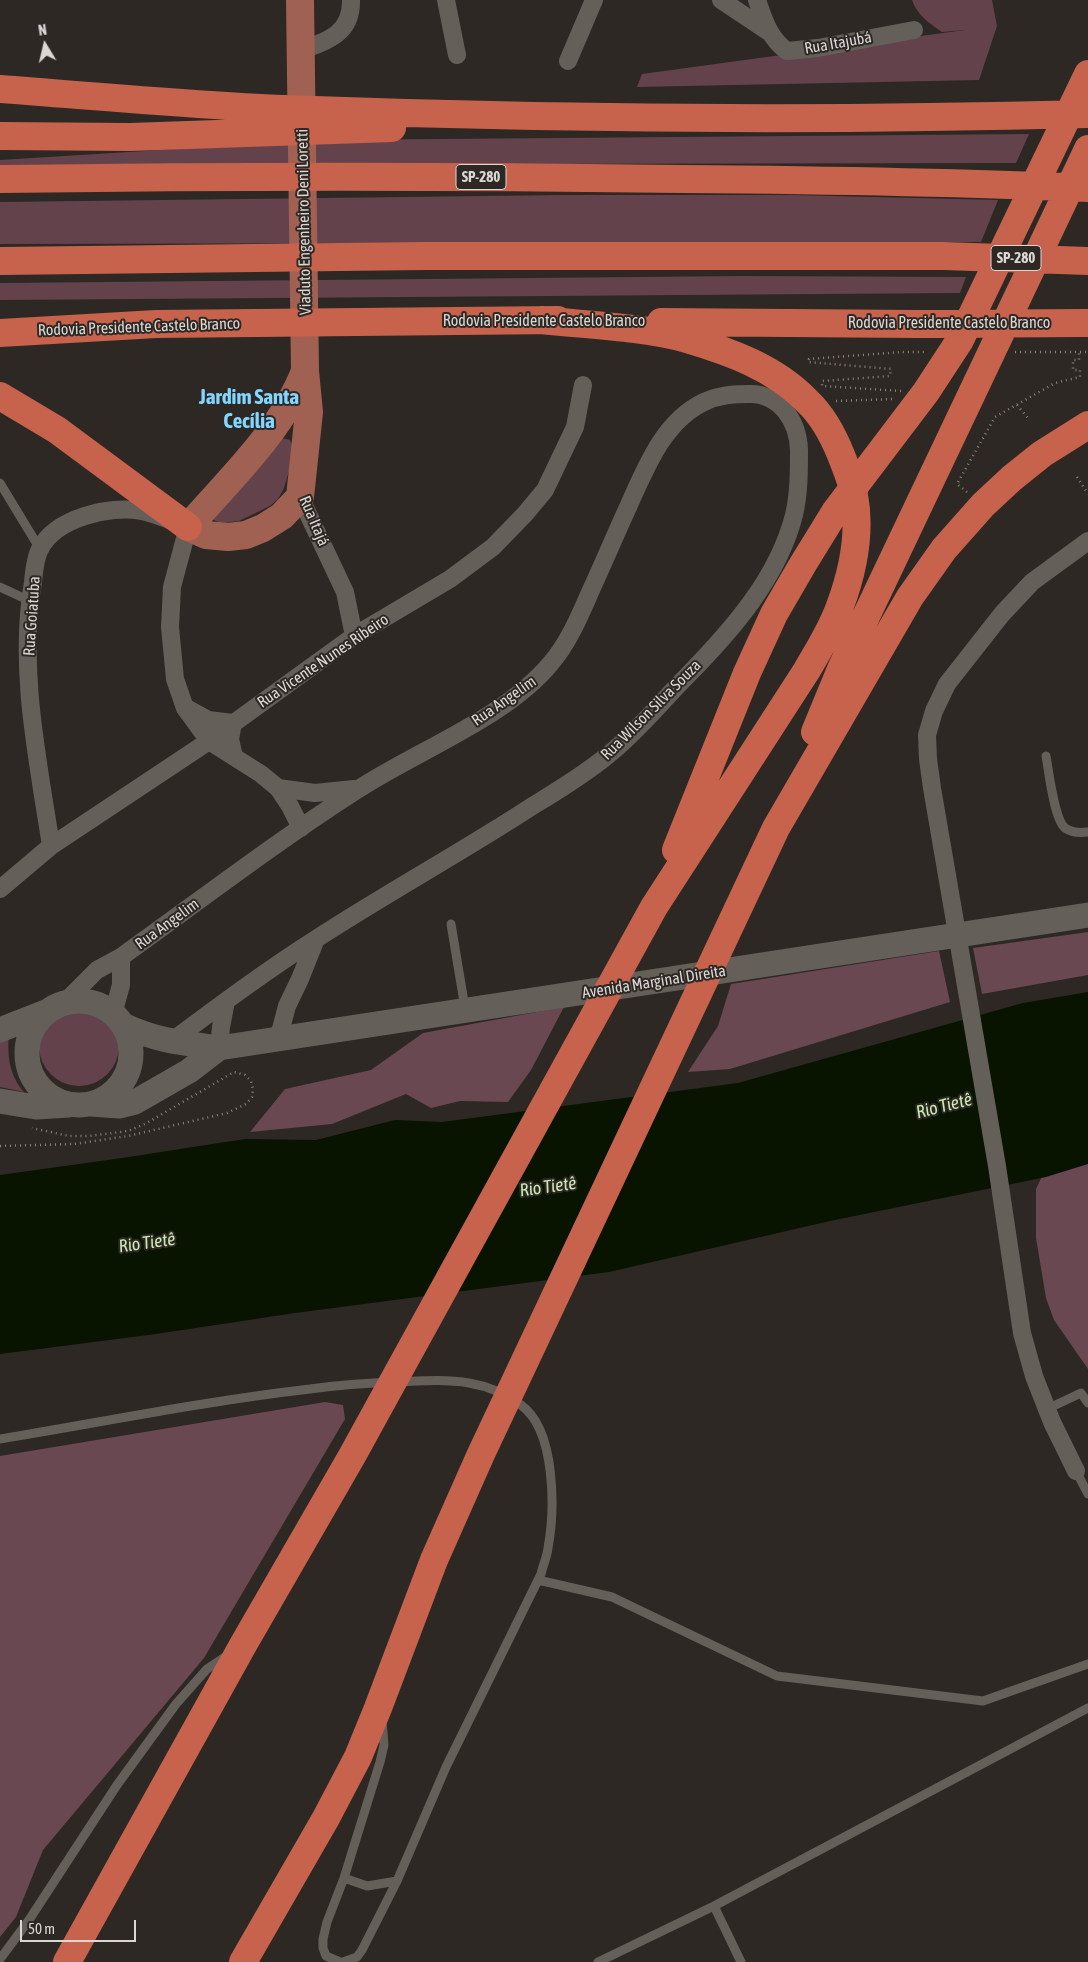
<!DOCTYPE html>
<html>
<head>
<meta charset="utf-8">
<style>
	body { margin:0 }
	#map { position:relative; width:1088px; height:1962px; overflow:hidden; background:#2d2823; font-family:"Asap Condensed",sans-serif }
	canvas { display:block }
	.north { position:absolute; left:20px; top:20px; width:50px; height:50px; -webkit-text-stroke:4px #2d2823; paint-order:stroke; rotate:351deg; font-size:14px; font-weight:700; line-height:20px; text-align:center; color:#dbd7d4 }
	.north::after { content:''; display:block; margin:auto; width:18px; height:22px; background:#dbd7d4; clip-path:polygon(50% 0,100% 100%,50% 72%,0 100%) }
	.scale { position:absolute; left:20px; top:1920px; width:116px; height:22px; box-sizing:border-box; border:2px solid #dbd7d4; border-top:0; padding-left:6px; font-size:15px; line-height:18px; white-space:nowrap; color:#dbd7d4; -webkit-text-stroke:4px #2d2823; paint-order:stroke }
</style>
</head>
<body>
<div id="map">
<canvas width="1088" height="1962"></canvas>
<div class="north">N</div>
<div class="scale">50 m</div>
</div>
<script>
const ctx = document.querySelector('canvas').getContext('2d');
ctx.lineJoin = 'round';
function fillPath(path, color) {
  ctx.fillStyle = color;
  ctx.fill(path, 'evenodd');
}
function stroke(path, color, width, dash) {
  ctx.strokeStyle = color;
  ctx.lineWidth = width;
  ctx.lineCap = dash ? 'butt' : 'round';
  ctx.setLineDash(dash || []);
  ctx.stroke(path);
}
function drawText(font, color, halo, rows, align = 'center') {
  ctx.font = font + ' "Asap Condensed",sans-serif';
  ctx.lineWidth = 4;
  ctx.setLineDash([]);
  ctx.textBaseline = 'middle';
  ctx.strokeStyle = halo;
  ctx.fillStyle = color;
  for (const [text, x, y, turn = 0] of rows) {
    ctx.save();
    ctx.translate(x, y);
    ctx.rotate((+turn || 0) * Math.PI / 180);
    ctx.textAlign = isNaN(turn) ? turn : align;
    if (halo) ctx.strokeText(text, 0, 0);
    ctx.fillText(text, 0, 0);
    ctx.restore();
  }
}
const green = new Path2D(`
	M912 0H992L997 26 979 80 637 87 642 74 965 30 942 32C929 23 917 15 912 0Z
	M1029 134 1016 163 0 165V160L321 140Z
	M566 195H791L998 200 981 242 0 244V202Z
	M743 276 966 277 960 293 0 300V283Z
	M282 438 290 440 295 451 284 488 278 499 270 506 239 521 221 523 209 518Z
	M39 1046a40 40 0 1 1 80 0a40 40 0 1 1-80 0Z
	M9 1033C7 1055 9 1075 24 1092L0 1087V1036Z`);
const forest = new Path2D(`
	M1088 932V975L982 994 973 948Z
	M939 951 950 1002 730 1069 688 1072 718 1026 731 984Z
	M564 1007 531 1070 508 1102 460 1101 431 1108 406 1094 332 1124 250 1132 285 1089 371 1070 423 1033Z
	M1088 1159V1369L1054 1320 1046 1298 1036 1238V1189L1042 1176Z
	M325 1402 343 1405 345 1419 204 1658 43 1850 16 1917 0 1937V1456Z`);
const water = new Path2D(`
	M1088 992V1164L1046 1177 830 1221 609 1272 295 1313 156 1334 0 1354V1175L122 1158 245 1139 316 1140 395 1120 442 1122 738 1083 1023 1003Z`);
const path = new Path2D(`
	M1015 352H1088
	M901 391 822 386V381L890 376 891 369 808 362 809 359 902 352H927
	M836 401 893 399
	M1017 405 1028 418
	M1077 477 1088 494
	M967 492 957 484 995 417 1055 383 1080 377V370H1073V360H1079V352
	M0 1146 74 1144 128 1136 227 1113 246 1104 252 1097 253 1089 251 1081 245 1075 234 1072 145 1124 128 1131 89 1136H69L32 1128`);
const service = new Path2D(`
	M0 483 40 549
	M0 587 30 601
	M1046 756C1049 772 1054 819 1065 828 1072 833 1080 833 1088 832
	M451 924 465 1008
	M1047 1409 1081 1393 1088 1403
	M0 1439C103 1422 206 1401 310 1389 339 1385 368 1383 397 1382 421 1381 445 1379 469 1383 487 1386 506 1394 521 1405 556 1430 555 1510 548 1548 547 1557 543 1565 541 1574L446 1767 397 1881 367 1886 344 1878
	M1076 1471 1088 1494
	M538 1580 612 1597 777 1676 983 1701 1088 1664
	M714 1906 741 1962
	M0 1959 29 1920 117 1785 176 1704 207 1669 228 1655
	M340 1962 326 1956 323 1948V1939L327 1922 344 1878 380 1762 384 1745 382 1720
	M343 1962 357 1957 362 1950 397 1881
	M598 1962 714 1906 1088 1708`);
const minor = new Path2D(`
	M446 0 457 55
	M721 0 769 32
	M757 0C764 20 769 38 787 51L818 48 914 30
	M302 50C328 41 352 33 351 0
	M568 61 594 0
	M300 497 345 592 354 636
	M188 709 208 720 233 723 230 739 234 757
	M278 788 315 793 354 789
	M51 846C38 760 18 669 33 582 34 572 35 558 40 549 55 518 110 505 141 511 157 514 173 522 188 527L172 587 170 627 175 679 185 708 209 741 261 774 278 788 290 806 301 828
	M0 889 51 846 209 741 354 636 450 579 493 547 525 514 545 490 575 427 583 385
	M64 1003 97 970 121 957C199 901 276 842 357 790 416 751 506 718 551 663 569 642 580 615 591 590 604 562 616 533 629 505 646 467 664 421 704 402 719 395 733 394 750 394 780 394 798 421 799 450 799 471 799 494 794 515 778 578 732 630 687 676 661 702 637 732 608 755 584 775 557 791 531 807 460 853 387 893 316 939 267 970 219 1006 172 1041
	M113 1014 121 985V957
	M278 1040 287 1006 300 979 316 939
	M219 1048 221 1027 226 1001
	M1076 1471 1052 1422 1034 1376 1022 1333 997 1166 932 788 928 759 927 735 934 711 947 684 1002 614 1032 582 1088 541`);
const secondary = new Path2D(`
	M27 1053a52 52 0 1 1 104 0a52 52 0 1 1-104 0Z
	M123 1025C157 1041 183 1043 219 1048L1088 915
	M0 1030 48 1011
	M0 1101 36 1107 69 1105
	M91 1104 119 1106 135 1102 189 1071 219 1048`);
const primary = new Path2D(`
	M300 0 305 371 309 412 300 497 282 516 263 528 246 535 228 537 206 535 188 527C229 480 283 429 305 371`);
const motorway = new Path2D(`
	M0 89C94 96 189 105 284 109 552 119 820 121 1088 114
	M0 136 130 137 392 128
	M0 179C228 176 456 176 683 179 818 180 953 182 1088 188
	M0 261 425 256H944L1088 261
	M661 322 916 324 1088 323
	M0 333 156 324 558 320
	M0 396 57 430 188 527
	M815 732 841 669 1088 149
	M676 850 747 673 774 614 803 564 835 512 926 392 960 340 1088 74
	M67 1962 243 1645 352 1456 654 907 807 670C819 649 832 629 840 606 853 571 861 532 854 495 852 481 846 468 841 455 833 435 823 416 807 401 775 368 731 352 687 339 644 327 586 325 541 320
	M243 1962 326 1818 358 1757 378 1708 434 1560 481 1454 776 828 910 597 944 549 983 505 1012 478 1042 454 1088 425`);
const shields = [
	[481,177,50],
	[1016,258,50]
];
const shieldNames = [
	["SP-280",481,177],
	["SP-280",1016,258]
];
const streetNames = [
	["Rua Itajubá",838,43,-10],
	["Viaduto Engenheiro Deni Loretti",304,222,-91],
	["Rodovia Presidente Castelo Branco",544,321],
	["Rodovia Presidente Castelo Branco",949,323],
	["Rodovia Presidente Castelo Branco",139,327,-2],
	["Rua Itajá",314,521,67],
	["Rua Goiatuba",32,616,-86],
	["Rua Vicente Nunes Ribeiro",323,661,-34],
	["Rua Angelim",504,701,-35],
	["Rua Wilson Silva Souza",651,710,-45],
	["Rua Angelim",167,924,-36],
	["Avenida Marginal Direita",654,982,-9]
];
const waterNames = [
	["Rio Tietê",944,1106,-14],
	["Rio Tietê",548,1187,-8],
	["Rio Tietê",147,1243,-8]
];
const districtNames = [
	["Jardim Santa",249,397],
	["Cecília",249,421]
];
fillPath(green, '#63424c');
fillPath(forest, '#694851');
fillPath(water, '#081400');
stroke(path, '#888480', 2.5, [1, 4]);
stroke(service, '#655f5a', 9);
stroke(minor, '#655f5a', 18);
stroke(secondary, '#655f5a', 25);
stroke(primary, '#a06152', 28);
stroke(motorway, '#c7624c', 28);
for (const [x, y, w] of shields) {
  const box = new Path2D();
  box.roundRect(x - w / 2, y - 12.5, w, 25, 4);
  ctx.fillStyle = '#2d2823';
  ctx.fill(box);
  stroke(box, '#dbd7d4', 1);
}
drawText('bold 15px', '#dbd7d4', null, shieldNames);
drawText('16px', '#dbd7d4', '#2d2823', streetNames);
drawText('italic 18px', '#cae9b3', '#2d2823', waterNames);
drawText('bold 21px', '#82d6ff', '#2d2823', districtNames);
</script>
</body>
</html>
